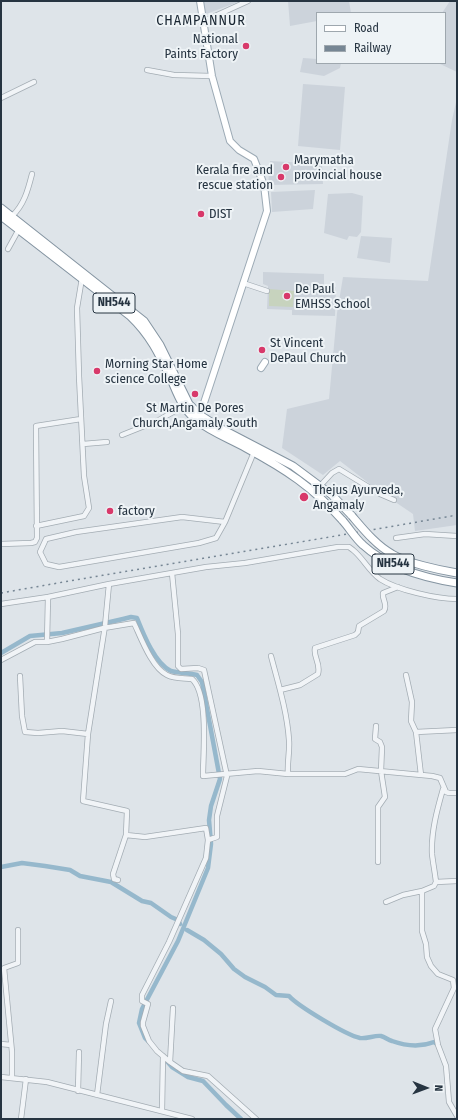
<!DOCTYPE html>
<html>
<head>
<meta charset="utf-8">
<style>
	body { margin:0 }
	#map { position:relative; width:458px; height:1120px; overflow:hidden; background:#dee4e9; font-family:"Fira Sans Condensed",sans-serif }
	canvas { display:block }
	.frame { position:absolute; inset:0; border:2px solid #263441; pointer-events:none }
	.legend { position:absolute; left:316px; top:12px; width:130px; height:52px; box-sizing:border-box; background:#eef3f6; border:1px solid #9ea7ae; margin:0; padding:5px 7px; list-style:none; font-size:12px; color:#263441 }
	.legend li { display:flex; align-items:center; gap:8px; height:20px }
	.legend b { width:20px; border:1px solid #9ea7ae }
	.north { position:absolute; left:406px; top:1068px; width:40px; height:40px; -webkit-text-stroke:3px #eef3f6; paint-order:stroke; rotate:91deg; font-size:11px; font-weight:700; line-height:16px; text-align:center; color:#263441 }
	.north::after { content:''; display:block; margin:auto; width:14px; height:18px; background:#263441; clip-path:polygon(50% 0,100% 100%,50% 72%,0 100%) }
</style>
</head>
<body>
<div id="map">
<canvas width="458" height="1120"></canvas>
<div class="frame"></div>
<ul class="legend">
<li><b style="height:5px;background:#fff"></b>Road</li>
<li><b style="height:5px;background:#768694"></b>Railway</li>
</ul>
<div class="north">N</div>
</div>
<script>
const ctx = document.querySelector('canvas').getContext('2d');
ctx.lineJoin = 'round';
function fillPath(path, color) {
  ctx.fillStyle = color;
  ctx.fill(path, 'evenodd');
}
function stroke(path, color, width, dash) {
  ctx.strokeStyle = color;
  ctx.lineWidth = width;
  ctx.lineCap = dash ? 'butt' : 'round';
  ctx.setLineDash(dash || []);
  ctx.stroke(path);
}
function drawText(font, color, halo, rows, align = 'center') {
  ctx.font = font + ' "Fira Sans Condensed",sans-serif';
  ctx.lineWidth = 4;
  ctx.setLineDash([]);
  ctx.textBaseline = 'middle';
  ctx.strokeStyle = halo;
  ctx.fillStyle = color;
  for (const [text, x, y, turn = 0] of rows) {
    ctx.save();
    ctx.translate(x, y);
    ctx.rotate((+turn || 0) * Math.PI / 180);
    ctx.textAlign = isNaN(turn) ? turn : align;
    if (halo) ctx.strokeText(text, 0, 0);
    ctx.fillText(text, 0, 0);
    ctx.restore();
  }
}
const built = new Path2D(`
	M203 1H241L206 14Z
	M288 1H349L351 13H317V21L290 26Z
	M450 1H457V72L438 63H445V13H442Z
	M303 58 317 59V63H341L340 68 324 76 300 72Z
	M303 84 345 87 340 150 298 146Z
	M457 98V525L415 531 413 514 379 491 340 461 323 475 282 448 287 409 329 399 337 313 343 277 428 281 452 120Z
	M270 161 322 164 323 184 268 185Z
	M315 190 313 209 272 212 271 192Z
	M352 193 363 196 361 232 357 237 349 236 347 240 324 233 328 194Z
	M361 236 392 238 390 263 357 258Z
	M263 272 324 274V286L336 287 335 316 292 315V310L267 309 268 286 263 284Z`);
const green = new Path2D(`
	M269 289 294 291 293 307 269 306Z`);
const canal = new Path2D(`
	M1 653 30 636 62 633 123 619 131 617 137 618C143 633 155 664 171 671 179 673 189 673 197 675L202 682 220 779 211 806 209 820 211 844 208 868 178 941 142 1009 139 1023 145 1038 150 1043
	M1 867 22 863 45 866 70 870 80 876 111 882 142 901 151 903 171 917 178 920 180 924
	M187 930 204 940 221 954 234 969 245 977 265 987 276 995 289 996C298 1006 346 1035 360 1038 367 1039 375 1035 381 1036 385 1037 388 1040 392 1041 406 1046 421 1047 434 1042L438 1045
	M166 1060 172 1067 188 1077 203 1081 226 1105 241 1119`);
const minor = new Path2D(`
	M204 21 248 1
	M147 70 174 75 212 76
	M1 98 34 82
	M12 216C24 205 28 190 32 174
	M8 249 19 229
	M243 283 267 291
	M122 435 157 421 184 406
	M83 444 107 442
	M320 486 332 473 339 469 380 494 394 500
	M225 522 182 517 76 532 46 539 40 552 46 564 59 567 199 543 216 538 225 522 254 452
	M36 526 84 516 89 508 84 476 79 376 77 308 82 278
	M396 538 425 534 457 536
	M1 544 31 543 35 542 37 538 36 426 81 419
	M172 573 178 634V666L181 669 198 668 204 670 227 776 217 816V837L208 840
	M109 584 105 626 88 734 83 801 127 811 126 835 113 874 114 879 118 880
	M1 604 48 597 109 584 206 567 245 563 338 547H349L353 550C363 558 369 571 380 579 397 590 437 599 457 599
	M47 642 48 597
	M271 656C278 683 287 711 289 740 290 751 287 762 288 774H345L358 769 432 776 440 778 446 792 449 793H457
	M1 660 35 642H47L62 639 104 628 134 623C141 638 152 668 167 675 175 679 184 678 192 679 209 694 203 754 203 776L258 771 288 774
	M406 675 412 702 411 721 416 732 421 775
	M20 676 22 716 25 732 38 733 62 731 88 734
	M280 690 300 685 318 674C321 663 313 657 315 648L355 635 358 632 359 626 384 611C388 604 382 600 383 593L398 587
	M376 726 375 739 380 742 382 747 381 771 385 797 378 807V862
	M416 732 457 730
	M443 789C437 810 431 832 432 854 433 863 435 873 436 882L434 886 422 891V931L426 944 427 957 431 966 438 974 453 980 454 988 435 1029 438 1045 446 1066 449 1102 457 1116
	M126 835 145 837 206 828 208 840 206 858 169 942 142 995V1001L148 1004 143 1022V1026L149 1041 157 1051 170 1062 183 1071 208 1076 256 1119
	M436 882 457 881
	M386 902 403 895 422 891
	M1 1044 11 1045
	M170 1062 173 1008
	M1 1077 47 1082 192 1119
	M12 1078V1052L4 968 18 963V930
	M78 1091 79 1052
	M97 1095 106 1024 111 1001
	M162 1111 163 1056
	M21 1119 26 1079`);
const major = new Path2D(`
	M261 368 265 362
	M198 417 200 415 267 211 264 185 254 159 239 150 230 141 212 76 200 1`);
const highway = new Path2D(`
	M1 208 144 321 160 345 189 404 200 415 222 429 293 466 332 495 352 516
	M1 216 130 316C150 335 159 354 171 379 177 394 183 409 196 420 211 432 230 439 246 448 285 469 313 487 343 521`);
const rail = new Path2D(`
	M1 593C153 566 305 542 457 515`);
const highwayBridge = new Path2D(`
	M352 516C364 530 376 545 392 554 407 563 439 570 457 573
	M343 521C350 529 355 538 363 545 388 568 424 578 457 583`);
const markers = [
	[246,46,4,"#d8396a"],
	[286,167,4,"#d8396a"],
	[281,177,4,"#d8396a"],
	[201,214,4,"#d8396a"],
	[287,296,4,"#d8396a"],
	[262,350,4,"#d8396a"],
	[97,371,4,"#d8396a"],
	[195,394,4,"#d8396a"],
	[304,497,5,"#d8396a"],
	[110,511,4,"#d8396a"]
];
const shields = [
	[114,303,42],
	[393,564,42]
];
const shieldNames = [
	["NH544",114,303],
	["NH544",393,564]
];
const poiNames = [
	["National",238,39,"right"],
	["Paints Factory",238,54,"right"],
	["Marymatha",294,160],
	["provincial house",294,175],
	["Kerala fire and",273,170,"right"],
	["rescue station",273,185,"right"],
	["DIST",209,214],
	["De Paul",295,289],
	["EMHSS School",295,304],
	["St Vincent",270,343],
	["DePaul Church",270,358],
	["Morning Star Home",105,364],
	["science College",105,379],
	["St Martin De Pores",195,408,"center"],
	["Church,Angamaly South",195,423,"center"],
	["Thejus Ayurveda,",313,490],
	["Angamaly",313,505],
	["factory",118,511]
];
const neighbourhoodNames = [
	["CHAMPANNUR",201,21]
];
fillPath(built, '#ccd3db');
fillPath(green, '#c7d3be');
stroke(canal, '#96b8cc', 4.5);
stroke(minor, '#a3acb3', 6);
stroke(major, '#9caab5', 8);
stroke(highway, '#8494a1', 9);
stroke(minor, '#f1f4f7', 4.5);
stroke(major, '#fff', 6);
stroke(highway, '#fff', 7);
stroke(rail, '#768694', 1.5, [2, 4]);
stroke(highwayBridge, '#8494a1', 9, []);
stroke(highwayBridge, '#fff', 7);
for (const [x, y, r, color] of markers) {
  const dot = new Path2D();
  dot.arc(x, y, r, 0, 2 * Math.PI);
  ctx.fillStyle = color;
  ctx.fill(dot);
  stroke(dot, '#eef3f6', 1.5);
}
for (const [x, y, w] of shields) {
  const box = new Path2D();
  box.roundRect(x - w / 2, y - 10, w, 20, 3);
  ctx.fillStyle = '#eef3f6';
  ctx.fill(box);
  stroke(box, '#263441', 1);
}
drawText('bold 12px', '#263441', null, shieldNames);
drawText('13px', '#263441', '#eef3f6', poiNames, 'left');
ctx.letterSpacing = '1px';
drawText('14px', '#182531', '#eef3f6', neighbourhoodNames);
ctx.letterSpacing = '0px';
</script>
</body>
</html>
